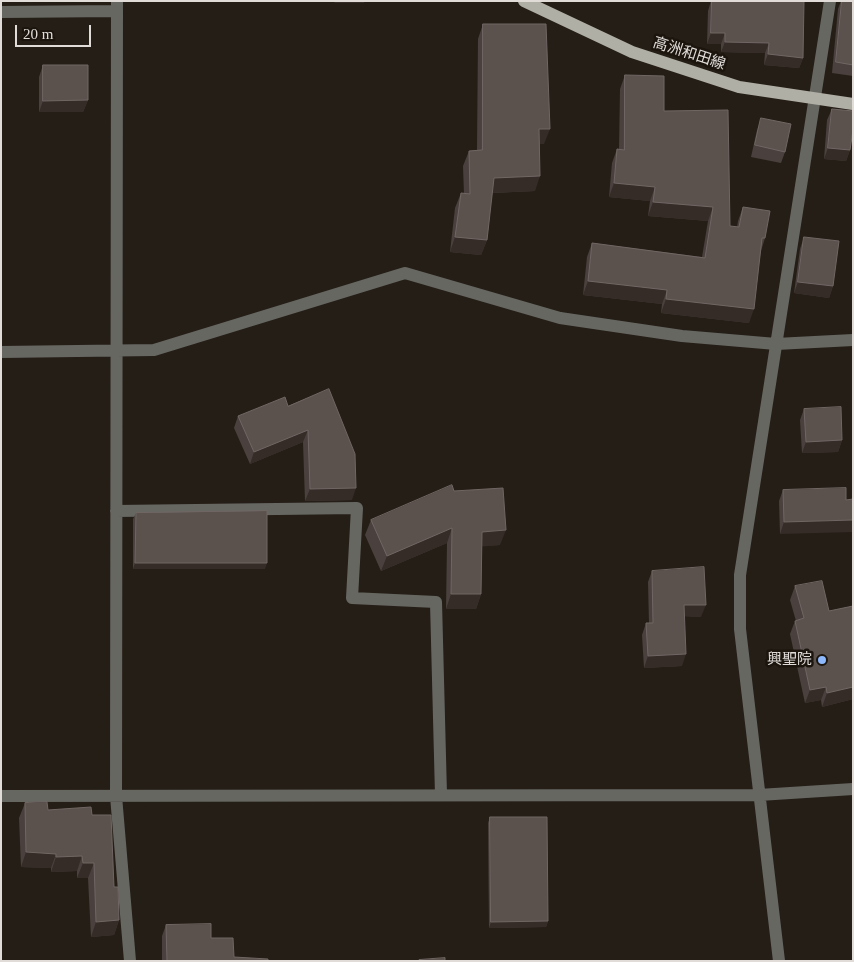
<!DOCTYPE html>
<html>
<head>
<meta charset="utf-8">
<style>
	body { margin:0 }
	#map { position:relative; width:854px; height:962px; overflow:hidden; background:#251e17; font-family:"Times New Roman",serif }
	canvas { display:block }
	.frame { position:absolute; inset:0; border:2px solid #e1dcd8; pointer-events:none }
	.scale { position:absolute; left:15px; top:25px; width:76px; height:22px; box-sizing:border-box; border:2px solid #e1dcd8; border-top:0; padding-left:6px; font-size:15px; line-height:18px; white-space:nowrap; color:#e1dcd8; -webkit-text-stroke:4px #1b150e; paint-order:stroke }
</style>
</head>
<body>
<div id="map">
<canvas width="854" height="962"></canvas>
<div class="frame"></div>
<div class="scale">20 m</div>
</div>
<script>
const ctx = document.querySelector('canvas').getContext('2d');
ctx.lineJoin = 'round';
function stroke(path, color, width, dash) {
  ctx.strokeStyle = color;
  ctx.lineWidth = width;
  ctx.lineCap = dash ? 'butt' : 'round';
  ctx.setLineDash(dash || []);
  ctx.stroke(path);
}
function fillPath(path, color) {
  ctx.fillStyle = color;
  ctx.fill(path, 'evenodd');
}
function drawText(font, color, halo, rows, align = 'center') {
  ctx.font = font + ' "Times New Roman","Noto Sans JP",serif';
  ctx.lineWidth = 5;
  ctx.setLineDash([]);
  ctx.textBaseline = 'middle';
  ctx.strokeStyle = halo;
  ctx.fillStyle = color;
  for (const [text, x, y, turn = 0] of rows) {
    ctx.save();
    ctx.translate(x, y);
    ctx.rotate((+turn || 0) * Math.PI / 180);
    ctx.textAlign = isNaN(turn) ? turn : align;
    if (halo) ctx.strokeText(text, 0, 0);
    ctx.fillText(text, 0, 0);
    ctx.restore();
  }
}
const minor = new Path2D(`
	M117 1 116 796 130 961
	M1 12 117 11
	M1 352 154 350 405 273 560 318 682 336 776 344 853 340
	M116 511 357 508 352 598 436 602 441 795
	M1 796 759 795 853 789
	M779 961 740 629V575L830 1`);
const major = new Path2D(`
	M524 1 632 52 739 87 853 104`);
const wall = new Path2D(`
	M711 1 803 58 799 68 764 65 765 53 721 52V44H707L708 11Z
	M841 1H853V76L832 73 838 9Z
	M483 24 544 144H540L535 191 492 193 487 240 481 255 450 252 455 208 461 193 464 194 463 166 469 151 477 150 478 39Z
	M43 65 88 100 83 112H39V77Z
	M625 75 664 111 730 226 737 227 738 221 743 207 765 238 761 251 749 323 661 313 662 304 583 295 587 257 592 243 702 257 708 221 648 216 650 201 609 197 612 163 617 149 619 150 620 89Z
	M832 109 850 150 846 161 824 159 827 120Z
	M761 118 785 152 781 163 751 157 757 130Z
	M804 237 833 286 829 298 794 293 800 249Z
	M329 389 352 500 305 501 303 442 250 464 234 428 238 416 288 406Z
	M804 409 842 440 838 452 802 453 800 420Z
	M783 490 846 500 780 534 779 501Z
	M454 491 500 545 482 546 481 594 476 609H446L447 543 381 571 365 535 371 520Z
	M136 513 265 569H133V519Z
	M652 571 701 617 684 616 682 666 644 668 642 635 646 623H649L648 582Z
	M795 586 829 611 853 606V699L822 707 821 700 805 703 790 634 795 621H796L790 600Z
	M25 803 48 810 92 815 114 887 119 920 114 935 91 937 88 878H77V871L51 872V868L21 867 19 818Z
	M490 817 548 921 546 927 489 928 488 823Z
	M166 925 234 957 268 961H162V936Z`);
const shadedWall = new Path2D(`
	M335 1H365L364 3H334Z
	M711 33H725L721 44H707Z
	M725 42 769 43 765 53 721 52Z
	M768 54 803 58 799 68 764 65Z
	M88 100 83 112H39L43 101Z
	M539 129H550L544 144H534Z
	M828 148 850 150 846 161 824 159Z
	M540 176 535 191 489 193 494 178Z
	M614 183 655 187 650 201 609 197Z
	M653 202 713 207 708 221 648 216Z
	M455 237 487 240 481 255 450 252Z
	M588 281 667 290 662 304 583 295Z
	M798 282 833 286 829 298 794 293Z
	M666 299 754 309 749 323 661 313Z
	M308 430 303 442 250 464 254 452Z
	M842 440 838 452 802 453 806 442Z
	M356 488 352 500 305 501 310 489Z
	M853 520V532L780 534 784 522Z
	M452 528 447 543 381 571 387 556Z
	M506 530 500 545 476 547 482 532Z
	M135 563H267L265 569H133Z
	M451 594H481L476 609H446Z
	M684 605H706L701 617 680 616Z
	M686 654 682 666 644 668 648 656Z
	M826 687 821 700 805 703 810 690Z
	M853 687V699L822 707 827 693Z
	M26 852 56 854 51 868 21 867Z
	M82 856 77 871 51 872 56 857Z
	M83 863H94L88 878H77Z
	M119 920 114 935 91 937 96 922Z
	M548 921 546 927 489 928 491 922Z`);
const building = new Path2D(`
	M712 1H804L803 58 768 54 769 43 725 42V33H711Z
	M842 1H853V65L836 62Z
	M483 24H546L550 129H539L540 176 494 178 487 240 455 237 461 193 470 194 469 151 482 150Z
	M43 65H88V100L43 101Z
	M625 75 664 76V111L728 110 730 226 739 227 743 207 770 211 765 238H762L754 309 666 299 667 290 588 281 592 243 705 258 713 207 653 202 655 187 614 183 617 149 624 150Z
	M832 109 853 111V130L850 150 828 148Z
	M761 118 791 124 785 152 755 145Z
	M804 237 839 241 833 286 798 282Z
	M329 389 355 454 356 488 310 489 308 430 254 452 238 416 285 397 288 406Z
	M841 407 842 440 806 442 804 409Z
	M452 485 454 491 503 488 506 530 482 532 481 594H451L452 528 387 556 371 520Z
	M846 488V500L853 499V520L784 522 783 490Z
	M267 511V563H135L136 513Z
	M704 567 706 605H684L686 654 648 656 646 623H653L652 571Z
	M822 581 829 611 853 606V687L827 693 826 687 810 690 795 621 804 618 795 586Z
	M47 802 48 810 91 807 92 815H111L114 887H118L119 920 96 922 94 863H83L82 856 56 857V854L26 852 25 803Z
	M490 817H547L548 921 491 922Z
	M211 924V938H233L234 957 268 959V961H167L166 925Z
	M445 958V961H419V960Z`);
const markers = [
	[822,660,5,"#8db9fc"]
];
const streetNames = [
	["高洲和田線",689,54,18]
];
const poiNames = [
	["興聖院",812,660]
];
stroke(minor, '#676762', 12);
stroke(major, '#b0afa5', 12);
fillPath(wall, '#4a403d');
fillPath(shadedWall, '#352b27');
fillPath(building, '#5b514d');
stroke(building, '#706663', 1);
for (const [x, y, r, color] of markers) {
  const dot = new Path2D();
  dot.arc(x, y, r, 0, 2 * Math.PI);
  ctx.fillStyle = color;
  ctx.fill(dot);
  stroke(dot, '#1b150e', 2);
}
drawText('15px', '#e1dcd8', '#1b150e', streetNames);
drawText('15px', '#e1dcd8', '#1b150e', poiNames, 'right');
</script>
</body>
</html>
